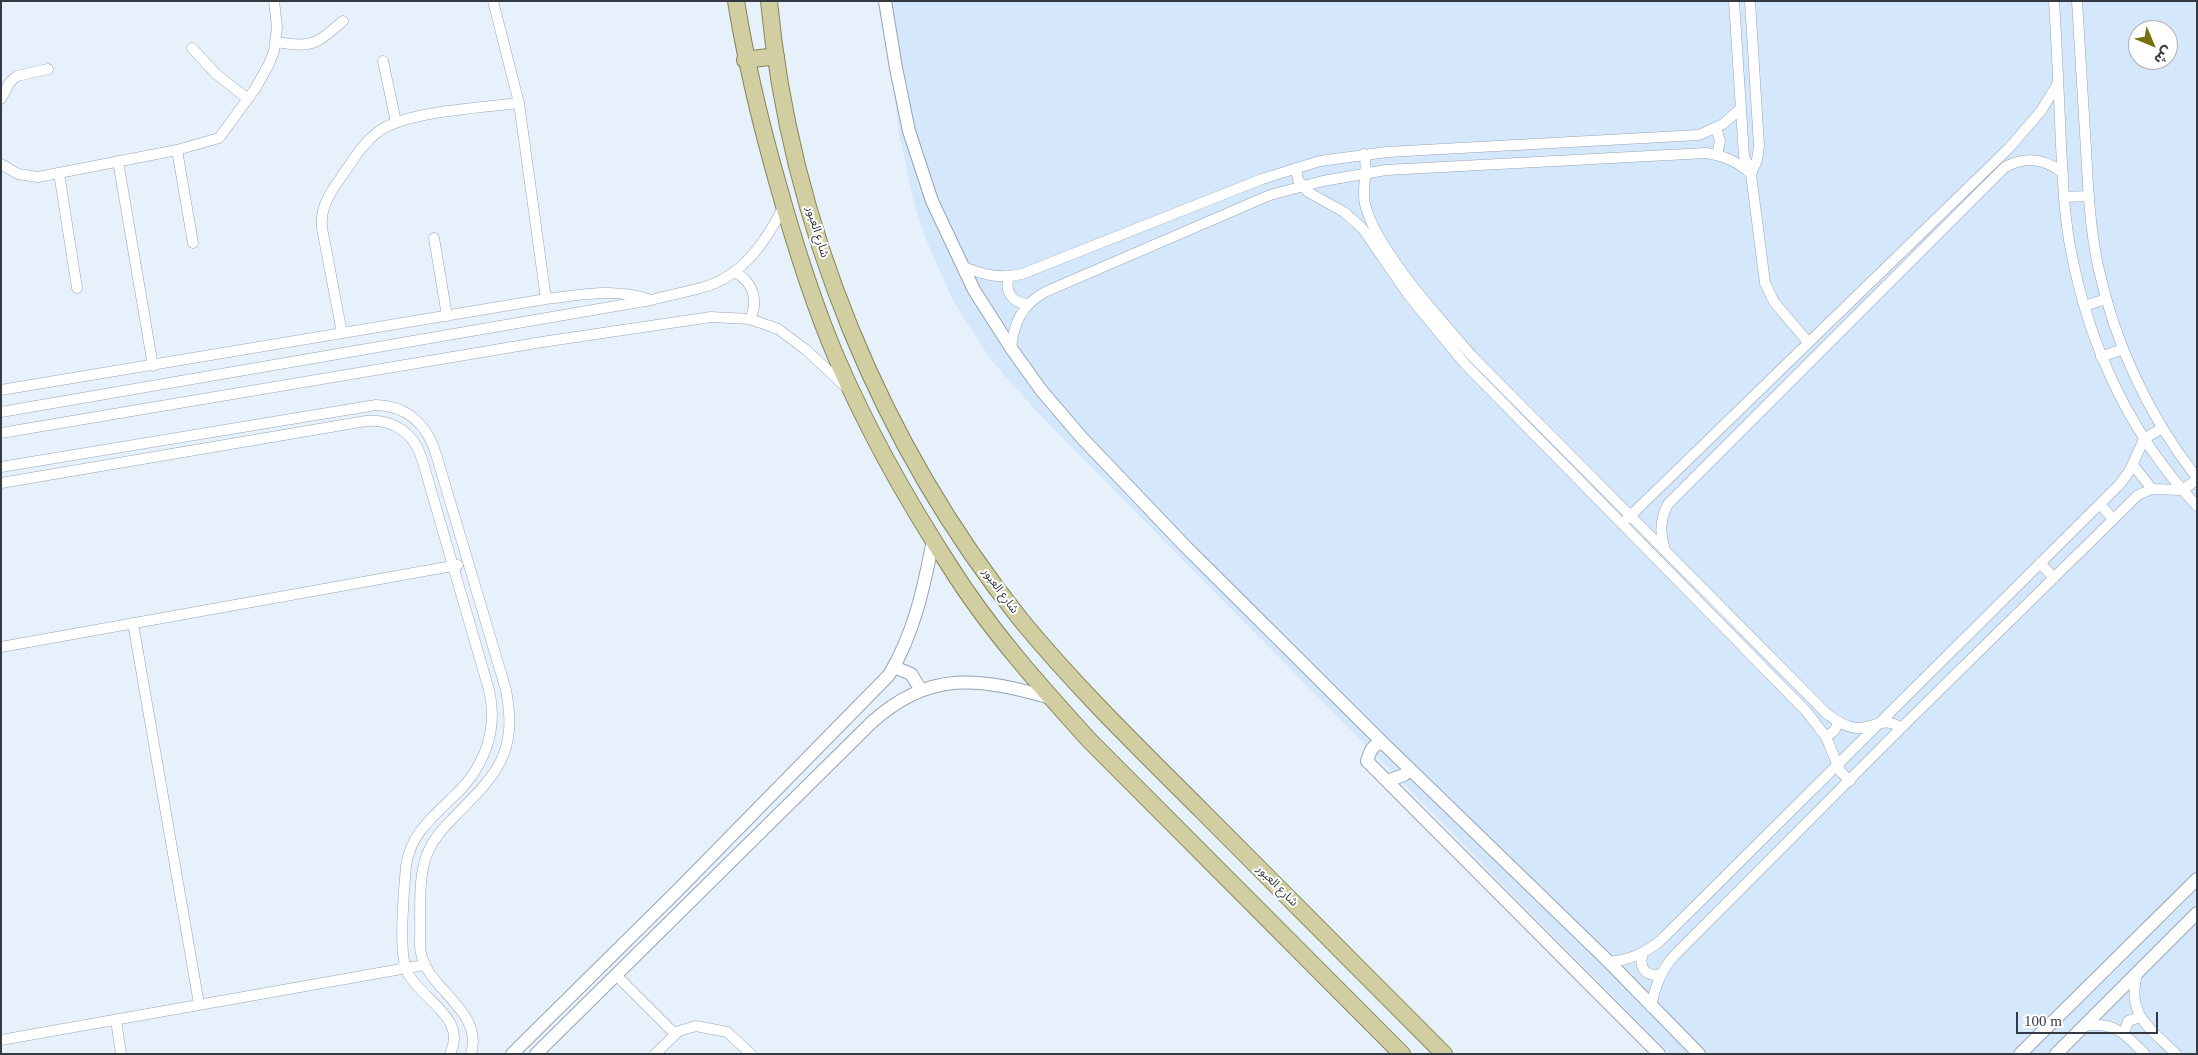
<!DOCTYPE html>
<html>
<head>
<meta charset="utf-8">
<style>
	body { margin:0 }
	#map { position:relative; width:2198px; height:1055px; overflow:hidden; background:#e7f1fc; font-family:"Times New Roman","Noto Sans Arabic",serif }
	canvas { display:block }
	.frame { position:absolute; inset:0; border:2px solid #333a41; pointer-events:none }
	.north { position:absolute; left:2128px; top:20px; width:50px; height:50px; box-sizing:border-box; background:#fff; border:1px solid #adb0b3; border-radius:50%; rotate:135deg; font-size:14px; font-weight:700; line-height:20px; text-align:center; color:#333a41 }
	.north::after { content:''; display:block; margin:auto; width:18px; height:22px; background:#777010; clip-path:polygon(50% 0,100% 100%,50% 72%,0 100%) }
	.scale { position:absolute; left:2016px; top:1012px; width:142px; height:22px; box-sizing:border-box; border:2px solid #333a41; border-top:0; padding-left:6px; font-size:15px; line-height:18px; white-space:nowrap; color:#333a41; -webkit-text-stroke:4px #fff; paint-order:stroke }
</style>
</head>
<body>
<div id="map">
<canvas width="2198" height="1055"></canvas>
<div class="frame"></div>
<div class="north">ش</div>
<div class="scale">100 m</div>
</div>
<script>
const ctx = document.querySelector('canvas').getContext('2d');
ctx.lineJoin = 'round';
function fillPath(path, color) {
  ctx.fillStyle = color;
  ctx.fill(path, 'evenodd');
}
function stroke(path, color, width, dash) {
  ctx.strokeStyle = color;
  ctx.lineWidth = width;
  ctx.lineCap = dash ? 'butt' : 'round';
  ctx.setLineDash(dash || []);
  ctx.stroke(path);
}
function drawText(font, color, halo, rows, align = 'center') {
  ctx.font = font + ' "Times New Roman","Noto Sans Arabic",serif';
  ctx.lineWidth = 4;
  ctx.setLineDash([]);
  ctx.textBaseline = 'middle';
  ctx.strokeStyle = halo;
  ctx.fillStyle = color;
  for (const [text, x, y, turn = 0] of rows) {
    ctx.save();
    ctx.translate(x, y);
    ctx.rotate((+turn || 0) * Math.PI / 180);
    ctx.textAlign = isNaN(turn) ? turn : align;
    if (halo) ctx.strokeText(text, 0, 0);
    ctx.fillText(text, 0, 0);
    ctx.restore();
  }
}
const built = new Path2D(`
	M882 1H2197V1054H1670L1037 412 991 360 953 301 925 237 914 203 899 134ZM2138 30H2168V60H2138Z`);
const minor = new Path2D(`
	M493 1 519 103 546 299
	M1734 1 1744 156 1751 174 1765 283 1774 302 1808 342
	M1750 1 1759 146 1757 160 1751 174
	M2054 1C2057 49 2059 97 2061 145 2063 181 2064 216 2071 251 2089 346 2130 435 2197 506
	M2077 1C2080 51 2083 100 2086 149 2088 188 2090 228 2098 266 2115 344 2148 415 2197 478
	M276 42C313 48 315 45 343 21
	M192 48 216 74 248 99
	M383 61 396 122
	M1 99 10 82 17 76 48 69
	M1716 128 1720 141 1717 155
	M177 150 193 243
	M1364 154C1369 171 1361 187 1365 204 1376 250 1441 320 1473 357L1827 714C1836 720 1845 727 1856 728 1873 729 1884 715 1901 728
	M118 161 153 366
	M1 164 18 174 38 177 177 150 219 138 255 89 269 64 274 51 277 27 274 1
	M1296 168 1298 180 1308 192 1344 212 1363 229 1409 296 1465 364 1806 711 1826 737 1840 771 1850 781
	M59 173 77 288
	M2064 197 2089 196
	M434 238 447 316
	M962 266C983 275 999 279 1022 274L1262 179 1320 161 1387 152 1699 135 1723 124 1740 109
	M734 272C753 281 759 300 750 319
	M1009 277C1004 291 1012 303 1028 304
	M2084 306 2106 299
	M342 333 322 228C320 205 331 192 344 173 354 159 363 143 378 132 405 111 482 108 519 103
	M1011 348C1014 322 1022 305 1045 292L1270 195 1323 181 1386 170 1706 153C1725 156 1737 161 1751 174
	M2101 357 2123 349
	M1 390 546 299C581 295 614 288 648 299
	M1 412 651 300C669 295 687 292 704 287 743 276 767 240 784 206
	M1 433 542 342 711 317 750 319 778 329 805 349 847 388
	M2133 465 2152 489
	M1 467 376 405C407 406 427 424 436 454L506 690C518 753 497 774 455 816 445 827 434 837 428 852 417 876 421 915 420 942 418 988 485 1006 471 1054
	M1 483 366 421C394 419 414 433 422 459L489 690C499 732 483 770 451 799 430 819 410 836 406 866 404 890 398 953 407 972 421 1000 468 1017 450 1054
	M2100 504 2113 519
	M1627 519 2009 148 2041 111 2058 83
	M1665 550C1659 533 1660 519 1668 504L2005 167C2026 156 2044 158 2063 173
	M2040 563 2054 578
	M133 623 199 1004
	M1 647 458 565
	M1826 737 1834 731 1839 722
	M1643 953C1638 967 1646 978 1661 974
	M1609 962C1629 960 1644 954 1660 941L2120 484 2130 470 2144 439 2162 428
	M2137 974C2126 1015 2150 1028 2176 1054
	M616 975 675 1034
	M1651 1007C1655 986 1661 971 1674 956L1901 728 2138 495 2152 489 2182 490 2197 480
	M116 1020 121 1054
	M2084 1026C2114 1021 2125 1034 2145 1054
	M2124 1033 2128 1021 2140 1017
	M1 1040 424 965
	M655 1054 679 1031 696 1026 727 1032 751 1054`);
const tertiary = new Path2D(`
	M885 1 896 68 909 131 932 201 974 290 1011 348 1041 390 1082 438 1185 546 1383 743 1609 962 1699 1054
	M894 667 911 674 921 690
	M1383 743C1372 744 1370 752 1367 761L1659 1054
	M1387 781 1404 775 1410 769
	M512 1054 678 890 889 675C914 634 924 587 933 540
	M536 1054 871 723C930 669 980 678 1051 698
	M2020 1054 2197 879
	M2056 1054 2197 913`);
const primary = new Path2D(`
	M736 1C746 62 760 121 777 181 794 242 812 301 837 359 868 431 907 500 949 565 989 629 1040 686 1090 741L1402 1054
	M769 1C790 224 881 445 1021 620 1077 688 1140 749 1203 812 1283 893 1364 973 1444 1054
	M745 60 776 56`);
const streetNames = [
	["شارع العبور",817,232,73],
	["شارع العبور",1000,591,54],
	["شارع العبور",1277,886,45]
];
fillPath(built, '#d5e7fa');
stroke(minor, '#95a5b6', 11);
stroke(tertiary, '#95a5b6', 14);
stroke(primary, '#868556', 18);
stroke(minor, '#fff', 10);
stroke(tertiary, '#fff', 12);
stroke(primary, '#d1cea1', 16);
drawText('12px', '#333a41', '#fff', streetNames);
</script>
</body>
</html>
